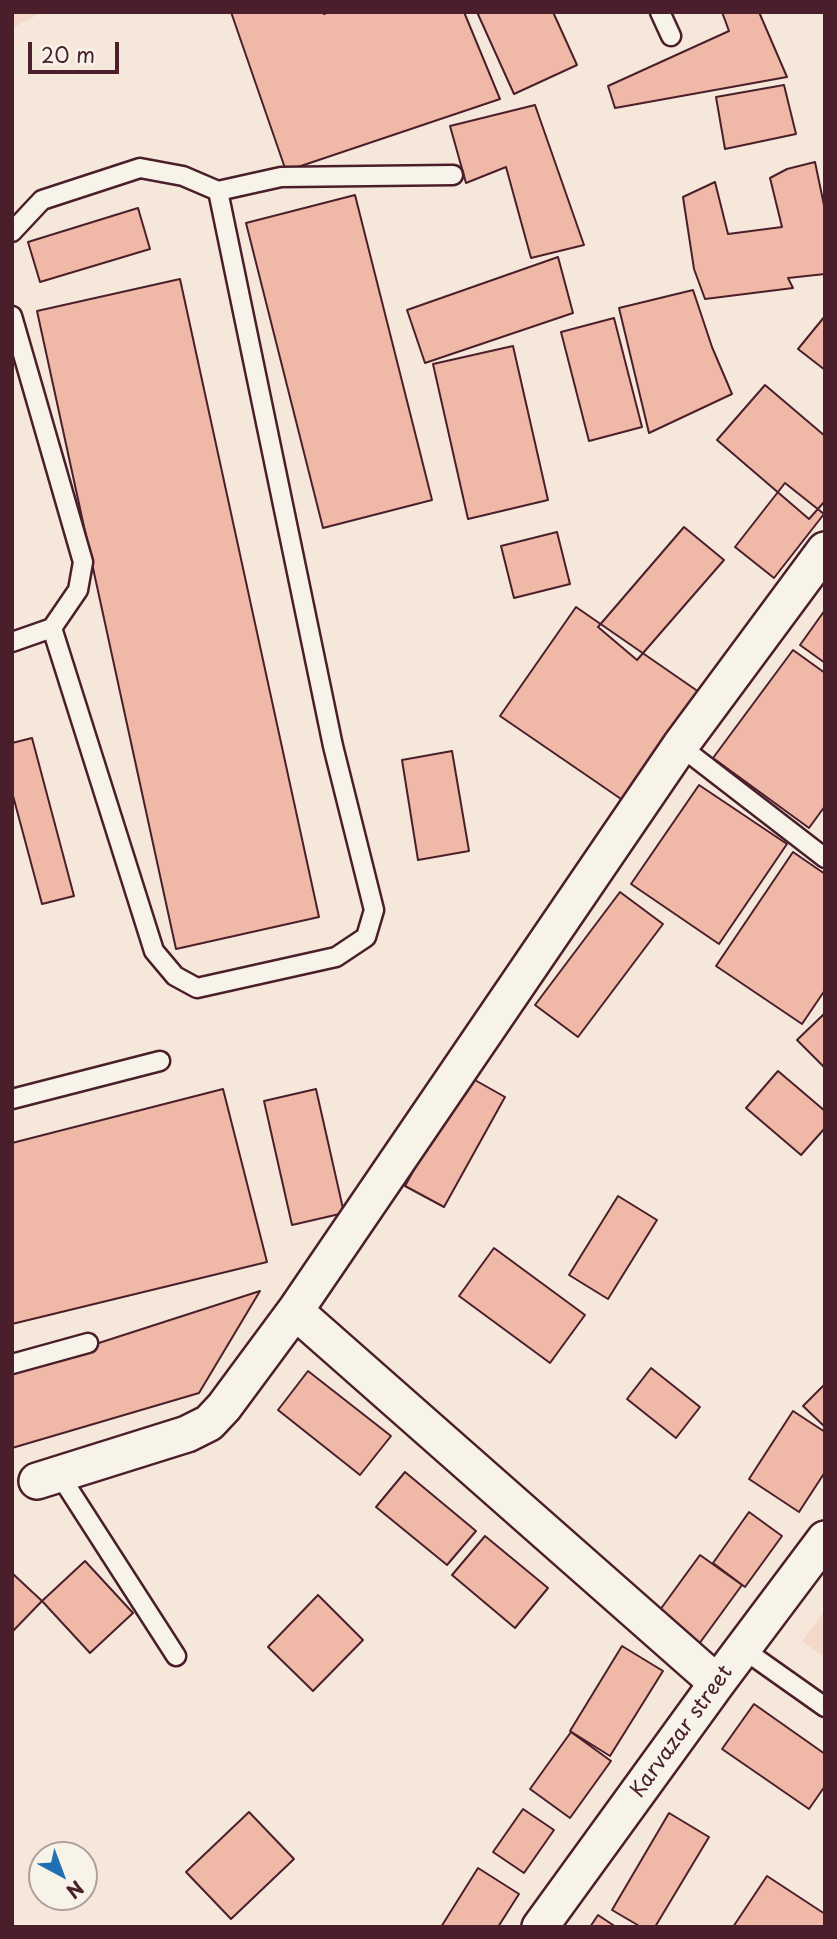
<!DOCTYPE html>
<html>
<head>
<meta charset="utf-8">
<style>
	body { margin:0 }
	#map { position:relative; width:837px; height:1939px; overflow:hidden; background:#f6e7db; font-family:"Playpen Sans",sans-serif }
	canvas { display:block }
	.frame { position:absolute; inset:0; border:14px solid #4a1f2b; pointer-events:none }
	.north { position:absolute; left:28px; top:1841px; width:70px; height:70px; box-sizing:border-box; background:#f7f3e8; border:2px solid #b29e9c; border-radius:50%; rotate:139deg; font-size:19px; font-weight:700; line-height:28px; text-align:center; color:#4a1f2b }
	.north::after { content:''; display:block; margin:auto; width:24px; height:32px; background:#1f6fb2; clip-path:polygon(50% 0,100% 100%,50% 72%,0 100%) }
	.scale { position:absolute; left:28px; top:42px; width:91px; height:32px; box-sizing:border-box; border:4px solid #4a1f2b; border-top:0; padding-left:9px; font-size:21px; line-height:24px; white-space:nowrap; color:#4a1f2b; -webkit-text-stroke:5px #f7f3e8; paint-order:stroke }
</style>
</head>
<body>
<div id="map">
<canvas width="837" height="1939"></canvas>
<div class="frame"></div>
<div class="north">N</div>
<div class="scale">20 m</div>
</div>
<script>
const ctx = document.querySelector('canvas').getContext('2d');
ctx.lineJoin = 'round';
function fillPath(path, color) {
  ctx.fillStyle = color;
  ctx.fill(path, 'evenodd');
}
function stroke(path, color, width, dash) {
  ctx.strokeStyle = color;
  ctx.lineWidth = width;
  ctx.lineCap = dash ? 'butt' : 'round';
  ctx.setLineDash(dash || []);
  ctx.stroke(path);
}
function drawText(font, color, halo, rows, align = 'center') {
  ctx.font = font + ' "Playpen Sans",sans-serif';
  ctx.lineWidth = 7;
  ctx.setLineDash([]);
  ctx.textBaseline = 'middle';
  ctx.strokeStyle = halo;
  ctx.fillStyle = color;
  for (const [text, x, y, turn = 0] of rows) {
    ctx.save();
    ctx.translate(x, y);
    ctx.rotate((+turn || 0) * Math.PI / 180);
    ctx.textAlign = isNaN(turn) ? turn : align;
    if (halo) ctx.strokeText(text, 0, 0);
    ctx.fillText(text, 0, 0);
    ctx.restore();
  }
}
const built = new Path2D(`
	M12 12H43L12 28Z
	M825 1610V1658L802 1641Z`);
const building = new Path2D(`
	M231 12H323L324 14 329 12H464L500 99 286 171Z
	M477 12H553L577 65 514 94Z
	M722 12H759L787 77 615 108 608 86 729 31Z
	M784 85 796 134 725 149 716 97Z
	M535 105 584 245 531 258 506 167 466 183 450 126Z
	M815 162 825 210V274L788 278 793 288 705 299 694 269 683 197 715 182 728 234 782 227 770 178 787 169Z
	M355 195 432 500 323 528 246 223Z
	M138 208 150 249 40 282 28 242Z
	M558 257 573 313 425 363 407 310Z
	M180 279 319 917 176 949 37 311Z
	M693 290 712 347 732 394 649 433 619 308Z
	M825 316V370L798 349Z
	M614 318 642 427 589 441 561 332Z
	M513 346 548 500 468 519 433 364Z
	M765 385 825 436V501L809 519 717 440Z
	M785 483 824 514 774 578 735 547Z
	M684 527 724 560 637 660 598 627Z
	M557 532 570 584 514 598 501 546Z
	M576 607 699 692 624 801 500 716Z
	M825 610V663L800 645Z
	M793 650 825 673V806L809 828 713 758Z
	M32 738 74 896 42 904 12 792V743Z
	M452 751 469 851 418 860 402 760Z
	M699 785 787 844 719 944 631 884Z
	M793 852 825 874V990L802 1024 716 966Z
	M620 892 663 924 578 1037 535 1005Z
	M825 1013V1068L797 1040Z
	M778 1071 825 1111V1128L801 1155 746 1108Z
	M466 1075 505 1097 444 1207 405 1186Z
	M223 1089 267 1262 12 1324V1143Z
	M316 1089 344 1213 292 1225 264 1101Z
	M618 1196 657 1220 608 1299 569 1275Z
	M494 1248 585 1315 550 1363 459 1296Z
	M260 1291 199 1393 12 1448V1371Z
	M651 1368 700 1407 676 1438 627 1399Z
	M308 1371 391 1436 360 1475 278 1410Z
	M825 1384V1427L803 1406Z
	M793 1411 825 1432V1472L799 1512 749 1479Z
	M405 1472 476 1531 447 1565 376 1507Z
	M749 1512 782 1536 745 1587 713 1563Z
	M485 1536 548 1588 515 1628 452 1575Z
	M700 1555 742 1585 699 1644 657 1614Z
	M85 1561 133 1613 90 1653 42 1601Z
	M12 1573 42 1601 12 1632Z
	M318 1595 363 1640 313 1691 268 1647Z
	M622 1646 663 1671 610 1756 570 1731Z
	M754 1704 825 1754V1786L809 1809 722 1749Z
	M571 1732 611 1761 570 1818 530 1789Z
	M523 1809 554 1830 524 1873 493 1852Z
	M249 1812 294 1859 231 1919 186 1872Z
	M669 1813 709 1837 655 1927H641L612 1910Z
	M478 1868 519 1894 498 1927H441Z
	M767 1876 825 1914V1927H733Z
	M598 1915 616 1927H590Z`);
const lane = new Path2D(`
	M660 12 671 36
	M12 232 42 200 140 168 183 176 218 191 281 177 453 175
	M12 316 83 562 78 590 52 628 12 642
	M52 628 154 951 175 976 197 988 336 957 366 937 374 910 333 746 218 191
	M680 746 825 858
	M12 1099 160 1061
	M12 1364 88 1343
	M59 1474 176 1656
	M743 1649 825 1707`);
const street = new Path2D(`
	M295 1311 717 1683
	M37 1481 187 1434 209 1423 224 1407 295 1311 680 746 825 550
	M540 1927 717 1683 825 1539`);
const streetNames = [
	["Karvazar street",682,1732,-54]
];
fillPath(built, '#f4d9cb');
fillPath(building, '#f0b8a6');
stroke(building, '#4a1f2b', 2);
stroke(lane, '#4a1f2b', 23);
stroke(street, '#4a1f2b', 40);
stroke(lane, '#f7f3e8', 18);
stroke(street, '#f7f3e8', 35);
drawText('21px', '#4a1f2b', '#f7f3e8', streetNames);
</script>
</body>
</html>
